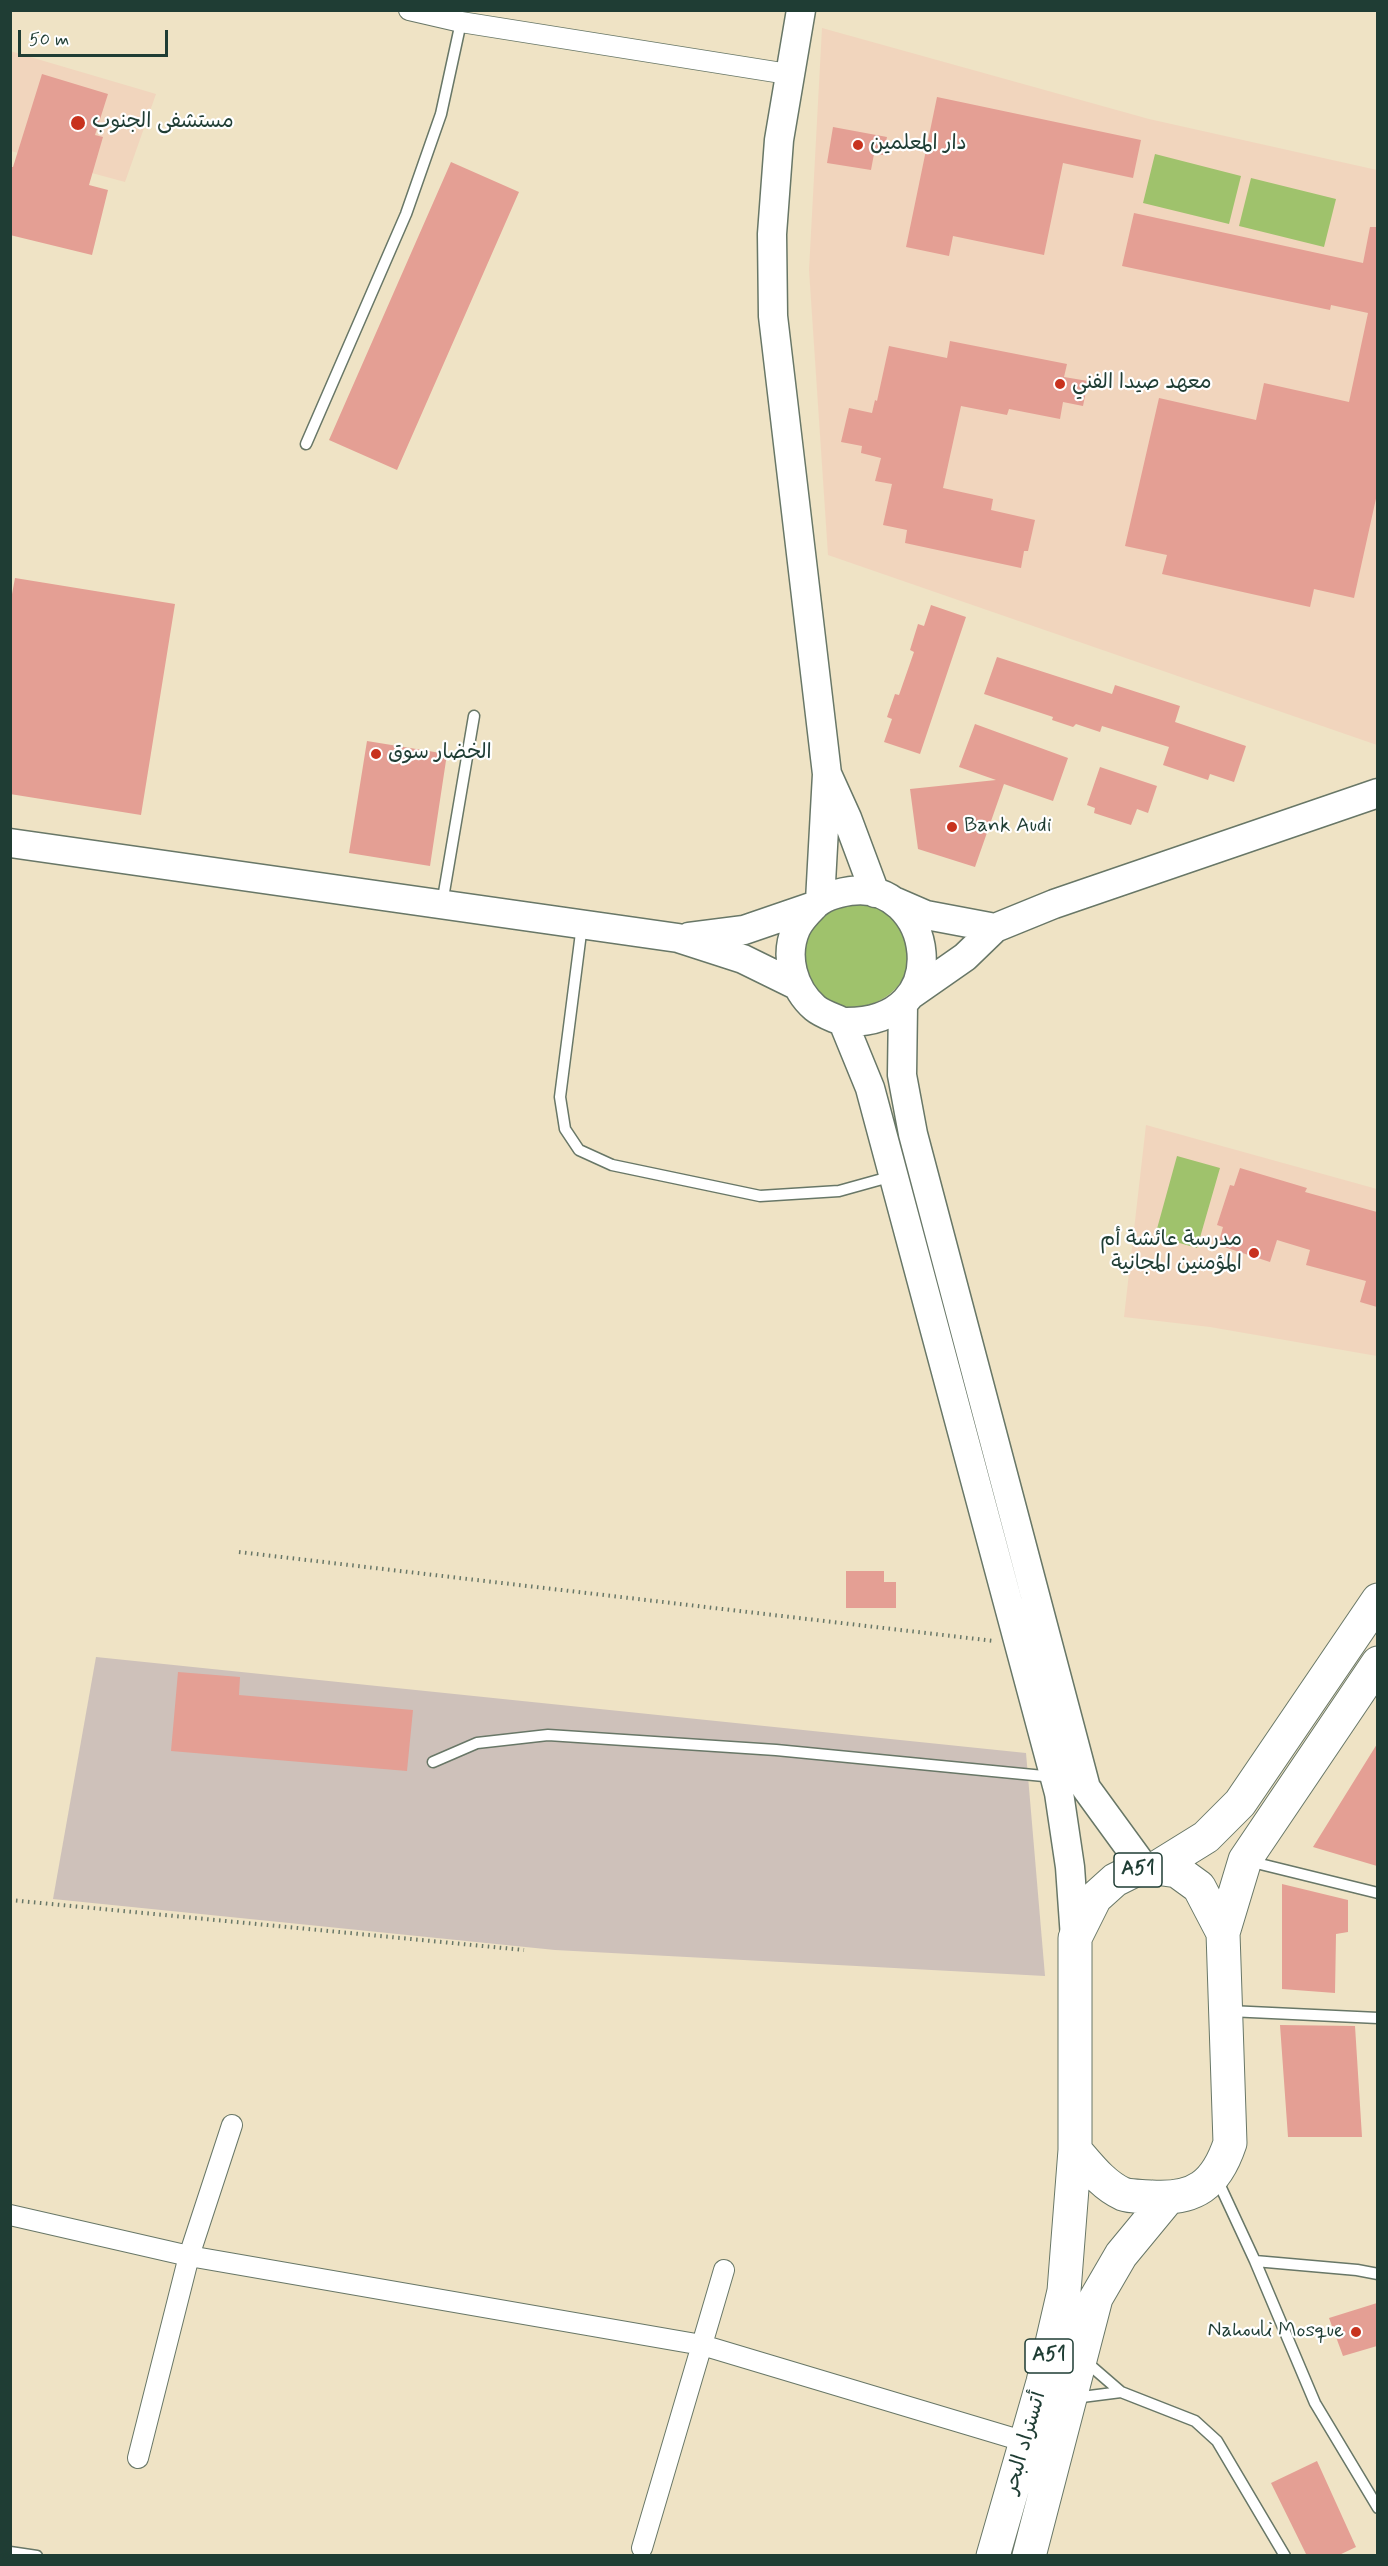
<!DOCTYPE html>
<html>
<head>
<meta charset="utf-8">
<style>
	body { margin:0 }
	#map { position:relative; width:1388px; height:2566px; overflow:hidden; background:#efe3c5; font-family:Mynerve,sans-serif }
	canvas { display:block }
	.frame { position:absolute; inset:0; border:12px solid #1f3d34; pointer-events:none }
	.scale { position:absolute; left:18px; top:30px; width:150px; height:27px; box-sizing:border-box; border:3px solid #1f3d34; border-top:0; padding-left:8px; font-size:18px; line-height:21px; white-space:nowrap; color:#1f3d34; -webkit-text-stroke:4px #fff; paint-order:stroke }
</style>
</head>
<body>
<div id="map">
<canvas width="1388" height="2566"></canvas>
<div class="frame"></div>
<div class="scale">50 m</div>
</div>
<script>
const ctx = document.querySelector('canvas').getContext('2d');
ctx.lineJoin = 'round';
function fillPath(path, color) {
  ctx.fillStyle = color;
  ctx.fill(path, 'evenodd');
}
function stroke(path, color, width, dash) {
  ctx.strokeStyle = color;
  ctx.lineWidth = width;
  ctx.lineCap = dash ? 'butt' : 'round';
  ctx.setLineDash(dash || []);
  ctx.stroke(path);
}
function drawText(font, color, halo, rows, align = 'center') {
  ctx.font = font + ' Mynerve,"Playpen Sans Arabic",sans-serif';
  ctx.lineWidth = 4.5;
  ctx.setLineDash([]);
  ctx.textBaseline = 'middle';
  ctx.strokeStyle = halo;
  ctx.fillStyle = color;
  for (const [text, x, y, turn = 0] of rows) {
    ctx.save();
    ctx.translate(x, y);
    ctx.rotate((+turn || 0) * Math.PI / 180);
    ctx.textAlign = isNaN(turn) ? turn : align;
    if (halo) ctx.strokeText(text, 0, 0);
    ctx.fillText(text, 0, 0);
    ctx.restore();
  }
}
const built = new Path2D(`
	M822 28 1149 119 1377 170V745L828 555 809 270Z
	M10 51 156 94 125 182 11 151Z
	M1146 1125 1377 1189V1356L1210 1327 1124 1317Z`);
const industrial = new Path2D(`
	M96 1657 1026 1753 1045 1976 555 1950 53 1899Z`);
const green = new Path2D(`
	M1155 154 1241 176 1229 224 1143 203Z
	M1251 178 1336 199 1324 247 1239 226Z
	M856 899C865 903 887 909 894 915 897 918 900 927 902 931 940 1002 809 1050 802 951 800 917 831 910 856 899Z
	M1177 1156 1220 1168 1197 1248 1155 1236Z`);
const building = new Path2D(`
	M42 74 108 94 95 135 103 137 89 185 108 190 92 255 10 235V167H13Z
	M937 97 1141 140 1133 178 1063 163 1044 255 953 236 949 256 906 247Z
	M833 127 887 137 883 155 874 154 871 170 827 163Z
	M451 162 519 192 397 470 329 440Z
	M1134 213 1363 263 1370 227H1377V494L1354 598 1314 589 1310 607 1162 574 1167 555 1125 546 1159 398 1256 420 1264 383 1349 402 1368 313 1331 305 1330 310 1122 266Z
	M950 341 1067 364 1064 377 1088 381 1083 406 1063 402 1060 419 1009 409 1007 415 961 406 943 488 993 499 991 510 1035 520 1028 551H1024L1021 568 905 543 907 530 883 525 892 484 875 481 881 458 861 453 862 446 841 442 849 408 872 413 875 400 877 401 889 346 947 358Z
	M15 578 175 604 141 815 10 794V605Z
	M931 605 966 617 920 754 884 742 892 719 887 717 895 694 899 695 914 652 910 650 918 624 924 626Z
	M997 657 1112 694 1115 685 1180 706 1175 722 1246 746 1234 782 1210 774 1208 780 1163 765 1169 747 1102 726 1100 732 1076 724 1073 727 1052 720 1053 717 984 694Z
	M975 724 1068 758 1053 801 1004 784 975 867 918 849 910 789 996 780 959 767Z
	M367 741 447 754 430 866 349 853Z
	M1100 767 1157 786 1148 813 1137 809 1131 825 1094 813 1095 808 1087 805Z
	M1240 1168 1307 1188 1305 1192 1377 1212V1307L1360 1302 1366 1281 1306 1265 1310 1250 1277 1240 1270 1262 1218 1245 1223 1227 1217 1225 1230 1185 1234 1186Z
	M846 1571H884V1582H896V1608H846Z
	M178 1672 240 1677 239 1695 413 1710 407 1771 171 1751Z
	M1377 1744V1866L1313 1847Z
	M1282 1884 1348 1900V1932L1336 1934 1335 1993 1282 1989Z
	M1280 2025 1355 2026 1362 2137H1288Z
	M1377 2303V2346L1343 2356 1329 2318Z
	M1317 2461 1356 2547 1337 2556H1307L1271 2483Z`);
const path = new Path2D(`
	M239 1552 994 1641
	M10 1900 524 1950`);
const lane = new Path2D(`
	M306 444 406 214 441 114 461 22
	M442 904 474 716
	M582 925 560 1097 565 1129 579 1150 612 1165 760 1196 839 1191 893 1176
	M433 1762 477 1743 548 1735 776 1750 1054 1777
	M1248 1861 1378 1893
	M1229 2011 1378 2018
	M1216 2177 1255 2261 1315 2403 1378 2508
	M1255 2261 1357 2270 1378 2274
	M1084 2360 1121 2392 1195 2421 1217 2441 1285 2556
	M1074 2398 1121 2392
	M10 2552 37 2556`);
const street = new Path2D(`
	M409 10 461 22 788 74
	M10 2215 189 2256 702 2345 1026 2442
	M138 2458 189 2256 232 2125
	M642 2548 724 2270`);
const secondary = new Path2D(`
	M801 10 779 140 772 234 773 316 827 774 820 901
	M828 776 847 818 875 893
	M10 843 678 938 743 959 796 985
	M896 902 926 915 995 928
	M689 937 744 930 814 906
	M912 994 965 957 995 928 1054 904 1378 793
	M903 1005 902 1075 913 1134 1086 1788 1145 1869
	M843 1022C961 1025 932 878 850 891 837 893 822 897 813 907 807 913 799 922 796 929 784 956 793 989 815 1008 822 1014 835 1018 843 1022L870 1088 1059 1793 1070 1867 1075 1938`);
const highway = new Path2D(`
	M1156 1868 1177 1871 1199 1887 1223 1933 1230 2143C1216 2185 1195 2200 1151 2197 1143 2196 1131 2197 1123 2194 1103 2185 1089 2166 1075 2150V1938L1095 1898 1115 1880 1135 1870Z
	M1156 1868 1206 1837 1240 1803 1378 1600
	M1223 1933 1245 1860 1378 1663
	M993 2556 1043 2382 1064 2291 1075 2150
	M1029 2556 1096 2298 1121 2255 1168 2198`);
const markers = [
	[78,123,8,"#c8321e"],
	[858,145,6,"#c8321e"],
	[1060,384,6,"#c8321e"],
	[376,754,6,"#c8321e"],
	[952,827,6,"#c8321e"],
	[1254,1253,6,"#c8321e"],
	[1356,2332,6,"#c8321e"]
];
const shields = [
	[1138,1870,48],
	[1049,2356,48]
];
const shieldNames = [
	["A51",1138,1870],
	["A51",1049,2356]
];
const poiNames = [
	["مستشفى الجنوب",92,123],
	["دار المعلمين",870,145],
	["معهد صيدا الفني",1072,384],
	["الخضار سوق",388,754],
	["Bank Audi",964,827],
	["مدرسة عائشة أم",1242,1241,"right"],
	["المؤمنين المجانية",1242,1265,"right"],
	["Nahouli Mosque",1344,2332,"right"]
];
const streetNames = [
	["أتستراد البحر",1026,2443,-74]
];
fillPath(built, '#f1d5bd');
fillPath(industrial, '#cec1ba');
fillPath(green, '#9fc26c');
fillPath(building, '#e49f94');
stroke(lane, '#687767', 13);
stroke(street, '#687767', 22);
stroke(secondary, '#687767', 31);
stroke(highway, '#687767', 35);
stroke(path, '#687767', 4, [1.5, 4.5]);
stroke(lane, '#fff', 10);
stroke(street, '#fff', 20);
stroke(secondary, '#fff', 28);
stroke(highway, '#fff', 33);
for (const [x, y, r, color] of markers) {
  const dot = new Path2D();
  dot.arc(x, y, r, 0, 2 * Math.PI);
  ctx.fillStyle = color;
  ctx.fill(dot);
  stroke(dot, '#fff', 2);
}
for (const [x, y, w] of shields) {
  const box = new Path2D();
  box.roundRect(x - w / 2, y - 17, w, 34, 4.5);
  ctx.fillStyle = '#fff';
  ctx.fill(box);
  stroke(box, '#1f3d34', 1.5);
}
drawText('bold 20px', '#1f3d34', null, shieldNames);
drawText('21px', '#1f3d34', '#fff', poiNames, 'left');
drawText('21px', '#1f3d34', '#fff', streetNames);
</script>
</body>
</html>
